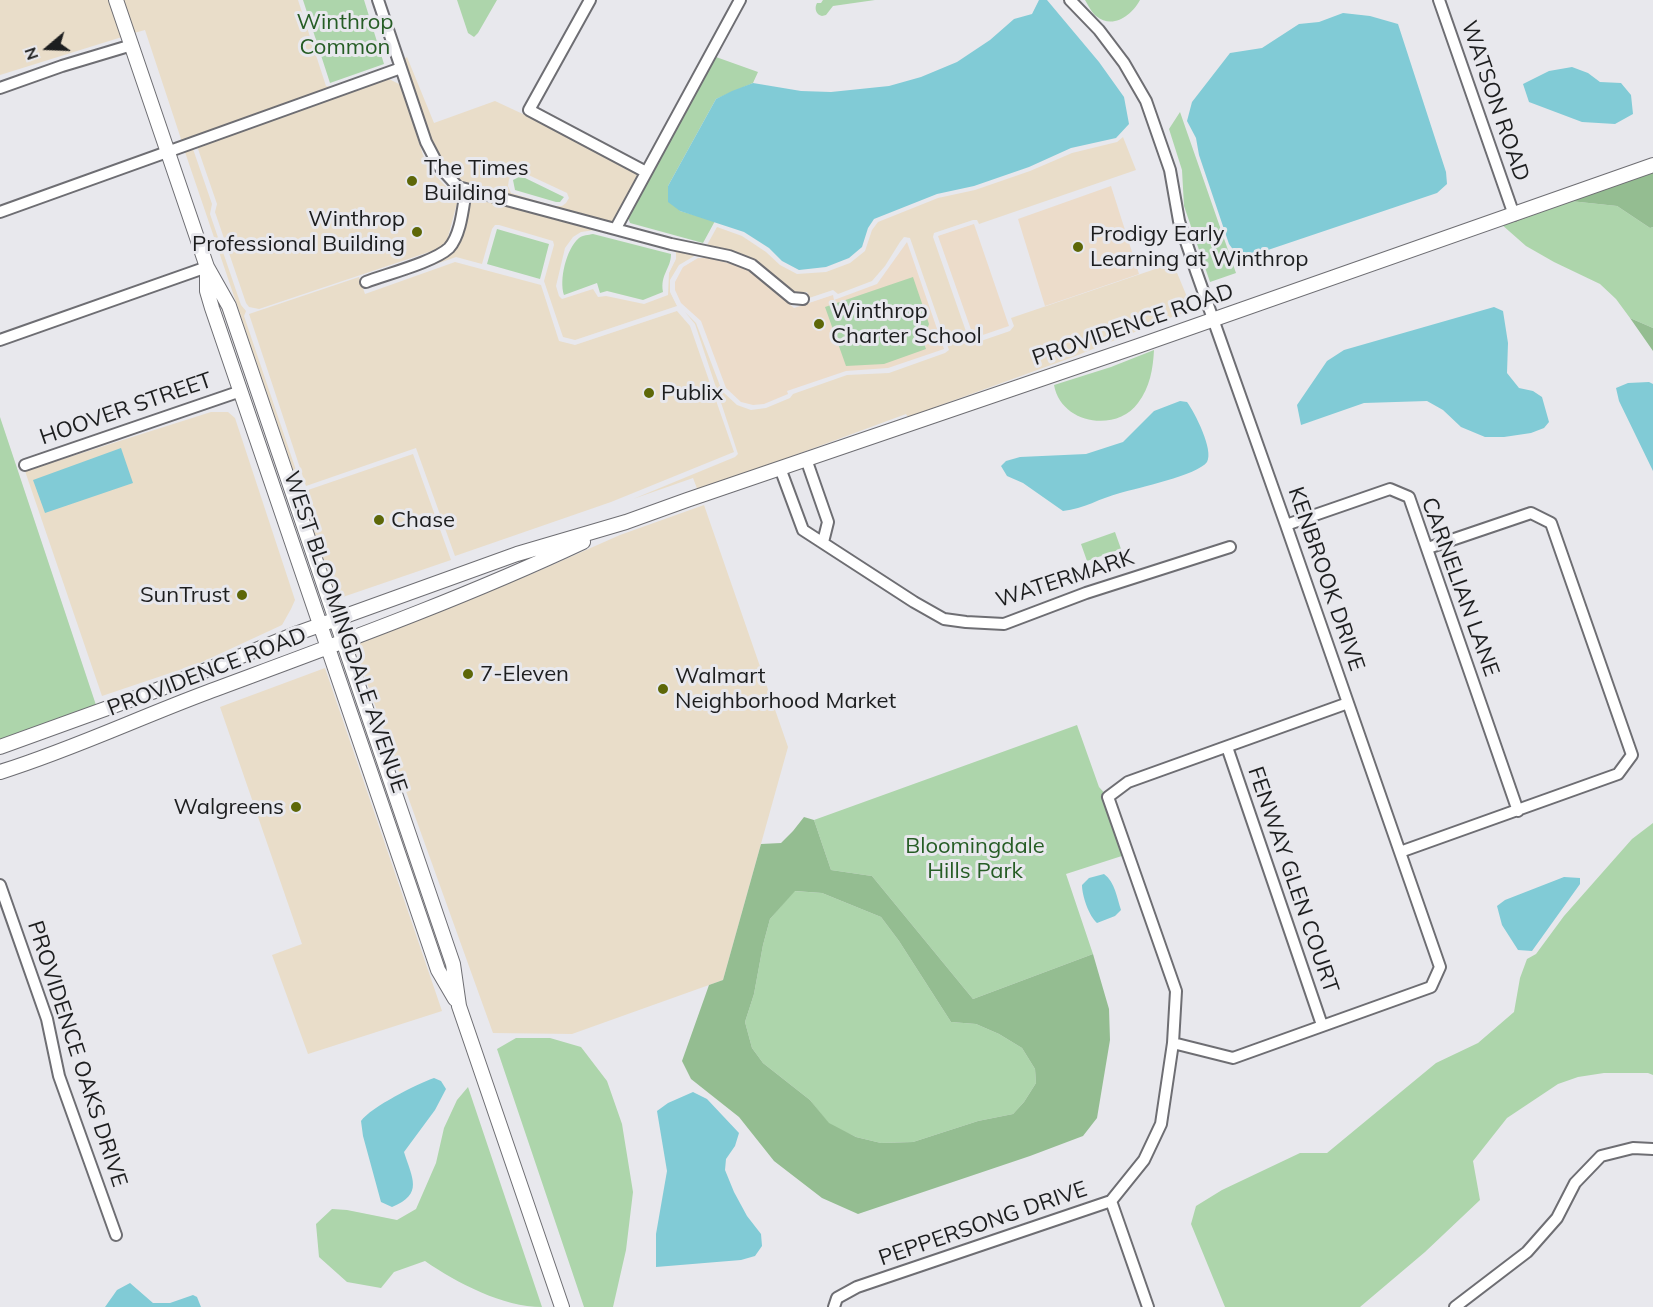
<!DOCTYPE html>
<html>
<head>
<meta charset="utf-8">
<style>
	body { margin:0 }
	#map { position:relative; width:1653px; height:1307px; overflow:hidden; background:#e8e8ed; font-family:Mulish,sans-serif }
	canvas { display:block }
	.north { position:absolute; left:18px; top:18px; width:60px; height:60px; -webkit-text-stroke:4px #e8e8ed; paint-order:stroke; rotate:251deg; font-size:16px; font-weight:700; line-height:24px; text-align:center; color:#1d1e1f }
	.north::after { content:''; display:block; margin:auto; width:21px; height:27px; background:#1d1e1f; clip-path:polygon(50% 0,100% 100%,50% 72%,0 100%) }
</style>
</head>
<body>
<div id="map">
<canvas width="1653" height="1307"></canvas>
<div class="north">N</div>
</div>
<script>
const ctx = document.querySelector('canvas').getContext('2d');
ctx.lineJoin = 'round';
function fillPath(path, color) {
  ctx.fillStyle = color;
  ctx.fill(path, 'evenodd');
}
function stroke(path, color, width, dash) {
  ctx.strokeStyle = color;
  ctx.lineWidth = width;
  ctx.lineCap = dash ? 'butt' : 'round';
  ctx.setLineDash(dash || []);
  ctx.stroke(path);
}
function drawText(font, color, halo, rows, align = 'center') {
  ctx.font = font + ' Mulish,sans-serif';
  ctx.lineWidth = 6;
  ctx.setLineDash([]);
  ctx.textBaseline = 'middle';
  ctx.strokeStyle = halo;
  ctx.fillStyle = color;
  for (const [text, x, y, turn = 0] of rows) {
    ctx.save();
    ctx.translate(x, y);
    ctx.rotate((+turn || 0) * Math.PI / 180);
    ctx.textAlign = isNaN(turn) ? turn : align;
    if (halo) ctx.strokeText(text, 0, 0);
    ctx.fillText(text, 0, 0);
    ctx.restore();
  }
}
const commercial = new Path2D(`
	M0 0H110L122 37 0 75Z
	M122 0H298L326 86 332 87 357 78 182 142 145 30 134 33Z
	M407 57 434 123 495 101 525 115 639 175 613 222 461 182 443 162 432 140 404 59ZM520 171 567 193 569 198 566 203 562 206H554L511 193 508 186 509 179 514 173Z
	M387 78 401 85 423 155 432 172 456 197 457 203 447 241 438 249 259 309 249 307 246 303 215 212 217 204 197 146Z
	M1123 137 1136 170 979 224 977 220H973L934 233 933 237 969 340 975 343 1010 331 1014 326 1011 318 1173 263 1192 309 1073 357 908 417 906 414 698 491 693 478 633 499 735 457 738 454 695 324 685 312 696 323 722 391 737 405 751 410 766 408 790 398 793 394 847 375 889 373 945 353 949 350 910 238 904 237 900 242 885 266 872 281 838 294 833 290 809 298 807 292 795 294 755 261 731 251 707 245 717 227 742 236 766 252 780 265 797 274 826 272 850 263 865 251 872 230 878 222 938 198 975 190 1030 171 1072 153 1117 142Z
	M193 149 212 204 210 214 241 305 246 311 244 316 302 488 308 490 413 454 451 560 337 599 185 152Z
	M471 197 619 235 666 248 595 230 581 232 573 237 565 248 556 286 559 296 562 299 593 289 598 297 606 296 644 304 668 295 669 273 676 259V253L673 250 696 255 679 265 670 280V292L677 306 575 340 563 337 544 281 554 245 553 241 499 225H495L492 229 482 264 456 257 368 288 436 263 453 251 463 233Z
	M455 262 541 285 559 341 575 345 677 311 690 326 734 452 611 502 455 556 416 448 306 486 249 314 359 277 365 294Z
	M211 412H228L235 418 295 600 291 609 282 625 200 663 102 696 25 471Z
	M704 505 788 747 723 980 572 1034 493 1033 353 644 534 573 620 535Z
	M325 668 442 1011 308 1054 272 955 302 944 220 707Z`);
const education = new Path2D(`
	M1111 186 1139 274 1045 306 1018 219Z
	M974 224 1009 326 974 338 938 236Z
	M907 242 944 349 888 368 846 371 787 391 788 394 764 404 753 405 741 402 726 388 701 321 681 303 675 290V282L683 267 698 258H709L743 267 760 279 794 308 833 295 834 300 877 284Z`);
const green = new Path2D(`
	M303 0H364L384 64 330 83Z
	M457 0H497L478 33 474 37 468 33Z
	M823 0H875L833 6 826 15 822 16C816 15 814 8 817 3H821Z
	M1085 0H1140C1132 15 1113 30 1096 16 1092 13 1088 5 1085 0Z
	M716 57 758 72 753 83 716 99 668 186 680 211 715 221 703 243 630 223 628 217Z
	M1180 112 1236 273 1210 282 1184 206 1182 170 1169 129Z
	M521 176 564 197 560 202H556L515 190 513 180Z
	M1570 201 1617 206 1650 228 1653 227V328L1630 318 1616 299 1600 284 1554 262 1526 246 1501 224 1515 219 1521 220Z
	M497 229 549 244 540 279 487 264Z
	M593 234 671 254C671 269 660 274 663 292L643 300 607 291 600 293 597 283 564 295C559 280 566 249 579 238 583 235 588 235 593 234Z
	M913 277 929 324 923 341 926 349 884 364 846 366 825 307Z
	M1154 350C1153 369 1150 387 1138 403 1116 433 1061 424 1054 385L1111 367Z
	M0 417 96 705 0 740Z
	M1115 532 1121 549 1087 561 1081 544Z
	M1077 725 1099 787 1108 797 1128 854 1066 874 1093 954 973 999 872 876 831 870 814 820Z
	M1653 823V1075L1648 1073H1604L1578 1077 1558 1084 1507 1118 1473 1161 1480 1200 1425 1252 1360 1307H1225L1191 1224 1196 1206 1222 1190 1300 1153H1327L1436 1063 1478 1043 1514 1012 1520 978 1527 959 1536 954 1564 916 1632 839Z
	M794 891 822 893 881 917 899 941 951 1022 976 1024 999 1034 1022 1048 1035 1069 1036 1083 1024 1102 1013 1114 978 1121 913 1142 881 1143 856 1137 829 1124 810 1100 763 1063 752 1048 745 1022 754 994 763 945 770 919Z
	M516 1038H550L581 1047 607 1081 622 1124 633 1192 626 1250 613 1307H584L497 1049Z
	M468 1087 542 1307C503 1307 457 1283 425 1261L394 1272 381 1288 347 1282 319 1257 316 1224 332 1209 347 1210 397 1220 416 1209 436 1163 444 1128 457 1100Z`);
const forest = new Path2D(`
	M1653 171V227L1650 228 1617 206 1570 201 1521 220 1515 219Z
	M1630 318 1653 328V351Z
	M804 817 814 820 831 870 872 876 973 999 1093 954 1109 1009 1110 1040 1097 1118 1083 1136 1030 1156 858 1214 822 1198 774 1161 739 1117 691 1079 682 1061 709 985 723 980 761 844 781 843 793 831ZM795 891 822 893 881 917 899 941 951 1022 976 1024 999 1034 1022 1048 1035 1069 1036 1083 1024 1102 1013 1114 978 1121 913 1142 881 1143 856 1137 829 1123 810 1100 763 1063 752 1048 745 1022 754 994 763 945 770 919Z`);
const water = new Path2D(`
	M1039 0H1047L1099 62 1124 97 1129 124 1116 138 1071 148 1029 167 974 186 937 194 874 219 868 228 862 247 849 258 826 267 799 270 782 261 769 248 744 232 680 211 668 202V186L716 99 732 91 753 83 801 91 831 92 889 86 921 77 957 62 990 40 1014 19 1032 14Z
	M1343 13 1370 16 1398 24 1446 172 1447 184 1437 193 1259 253 1237 255 1229 244 1199 155 1196 138 1187 121 1192 102 1230 53 1262 48 1299 24 1319 22Z
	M1572 67 1588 73 1600 82 1621 83 1631 95 1633 114 1615 124 1582 122 1529 102 1523 84 1549 71Z
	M1494 307 1503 311 1508 343 1507 373 1519 388 1533 391 1542 397 1549 422 1544 428 1531 433 1504 437H1485L1461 427 1443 410 1427 401 1364 403 1301 425 1297 405 1327 361 1344 350Z
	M1649 382 1653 384V471L1619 401 1616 388 1628 383Z
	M1180 401 1187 402C1195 413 1214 450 1207 462 1198 475 1137 488 1120 493 1100 498 1084 509 1063 511L1023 483 1007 476 1001 466 1006 461 1020 457 1086 454 1123 442 1154 411Z
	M121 448 133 483 45 513 33 480Z
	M1104 874C1115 882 1117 898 1121 910L1115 916 1097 923C1089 916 1082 896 1082 885L1089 878Z
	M1564 877 1580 878V884L1532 951 1518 950 1502 925 1497 906 1505 900Z
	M434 1078 441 1081 446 1089 435 1110 404 1152C412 1178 424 1194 392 1207L381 1202 363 1136 361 1121C371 1107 417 1084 434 1078Z
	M693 1092 707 1099 739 1133 735 1146 726 1159 725 1170 734 1192 747 1216 761 1234 762 1246 755 1256 741 1260 656 1267V1234L667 1171 657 1111 668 1103Z
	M130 1283 153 1303H170L193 1295 197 1297 201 1307H105L117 1290Z`);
const street = new Path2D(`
	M378 0 426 142 438 165 458 187 671 244 729 256 752 265 792 298 803 299
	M590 0 529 110 646 172
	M1070 0 1099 30 1124 63 1146 101 1170 170 1179 221 1196 271 1286 525 1440 967 1431 987 1233 1058 1173 1043
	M1439 0 1514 215
	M0 88 62 66 132 45
	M0 212 401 68
	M616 228 740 0
	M366 282C387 274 434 262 449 248 461 235 463 207 466 190
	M0 340 207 267
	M806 459 828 522 823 542
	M25 465 241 391
	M780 468 803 530 914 602 944 619 966 622 1004 624 1086 593 1230 547
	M1286 525 1390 489 1409 497 1518 811
	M1227 747 1322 1025
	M1400 852 1618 774 1632 755 1551 523 1531 513 1428 548
	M0 885 47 1019 59 1076 116 1235
	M1111 1201 1148 1307
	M834 1307 837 1298 857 1287 1111 1201 1144 1160 1161 1124 1173 1043 1176 991 1108 797 1128 782 1348 703
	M1455 1307 1527 1252 1557 1218 1575 1183 1601 1156 1633 1148 1653 1149`);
const secondary = new Path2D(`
	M116 0 207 267 229 306 453 964 459 1006 562 1307
	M207 269V291L212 308 438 970 455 999
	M0 747 152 692 298 633 517 554 626 522 687 500 1138 346 1653 165
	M0 772C71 750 138 718 208 692 334 645 462 599 583 542`);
const markers = [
	[412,181,6,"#5d6708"],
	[417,232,6,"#5d6708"],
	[1078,247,6,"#5d6708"],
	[819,324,6,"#5d6708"],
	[649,393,6,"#5d6708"],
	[379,520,6,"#5d6708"],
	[242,595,6,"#5d6708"],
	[468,674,6,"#5d6708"],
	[663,689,6,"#5d6708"],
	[296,807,6,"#5d6708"]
];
const parkNames = [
	["Winthrop",345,22],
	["Common",345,47],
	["Bloomingdale",975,846],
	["Hills Park",975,871]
];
const streetNames = [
	["WATSON ROAD",1495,101,71],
	["PROVIDENCE ROAD",1133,325,-19],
	["HOOVER STREET",126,409,-19],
	["WATERMARK",1065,579,-18],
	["KENBROOK DRIVE",1326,579,71],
	["CARNELIAN LANE",1460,587,70],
	["WEST BLOOMINGDALE AVENUE",345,632,71],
	["PROVIDENCE ROAD",207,672,-21],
	["FENWAY GLEN COURT",1293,880,71],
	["PROVIDENCE OAKS DRIVE",77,1054,72],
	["PEPPERSONG DRIVE",983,1224,-19]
];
const poiNames = [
	["The Times",424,168],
	["Building",424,193],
	["Winthrop",405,219,"right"],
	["Professional Building",405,244,"right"],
	["Prodigy Early",1090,234],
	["Learning at Winthrop",1090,259],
	["Winthrop",831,311],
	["Charter School",831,336],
	["Publix",661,393],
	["Chase",391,520],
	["SunTrust",230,595,"right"],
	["7-Eleven",480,674],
	["Walmart",675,676],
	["Neighborhood Market",675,701],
	["Walgreens",284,807,"right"]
];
fillPath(commercial, '#e9ddc9');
fillPath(education, '#ecdcca');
fillPath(green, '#add5ab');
fillPath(forest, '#94bd91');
fillPath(water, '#81cbd6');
stroke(street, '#6e6e73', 14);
stroke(secondary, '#6e6e73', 16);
stroke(street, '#fff', 10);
stroke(secondary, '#fff', 14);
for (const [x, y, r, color] of markers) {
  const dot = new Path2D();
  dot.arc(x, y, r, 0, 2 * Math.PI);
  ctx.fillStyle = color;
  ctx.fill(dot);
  stroke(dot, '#e8e8ed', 2);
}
drawText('22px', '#265d25', '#e8e8ed', parkNames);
drawText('22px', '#1d1e1f', '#e8e8ed', streetNames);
drawText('22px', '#1d1e1f', '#e8e8ed', poiNames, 'left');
</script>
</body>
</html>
